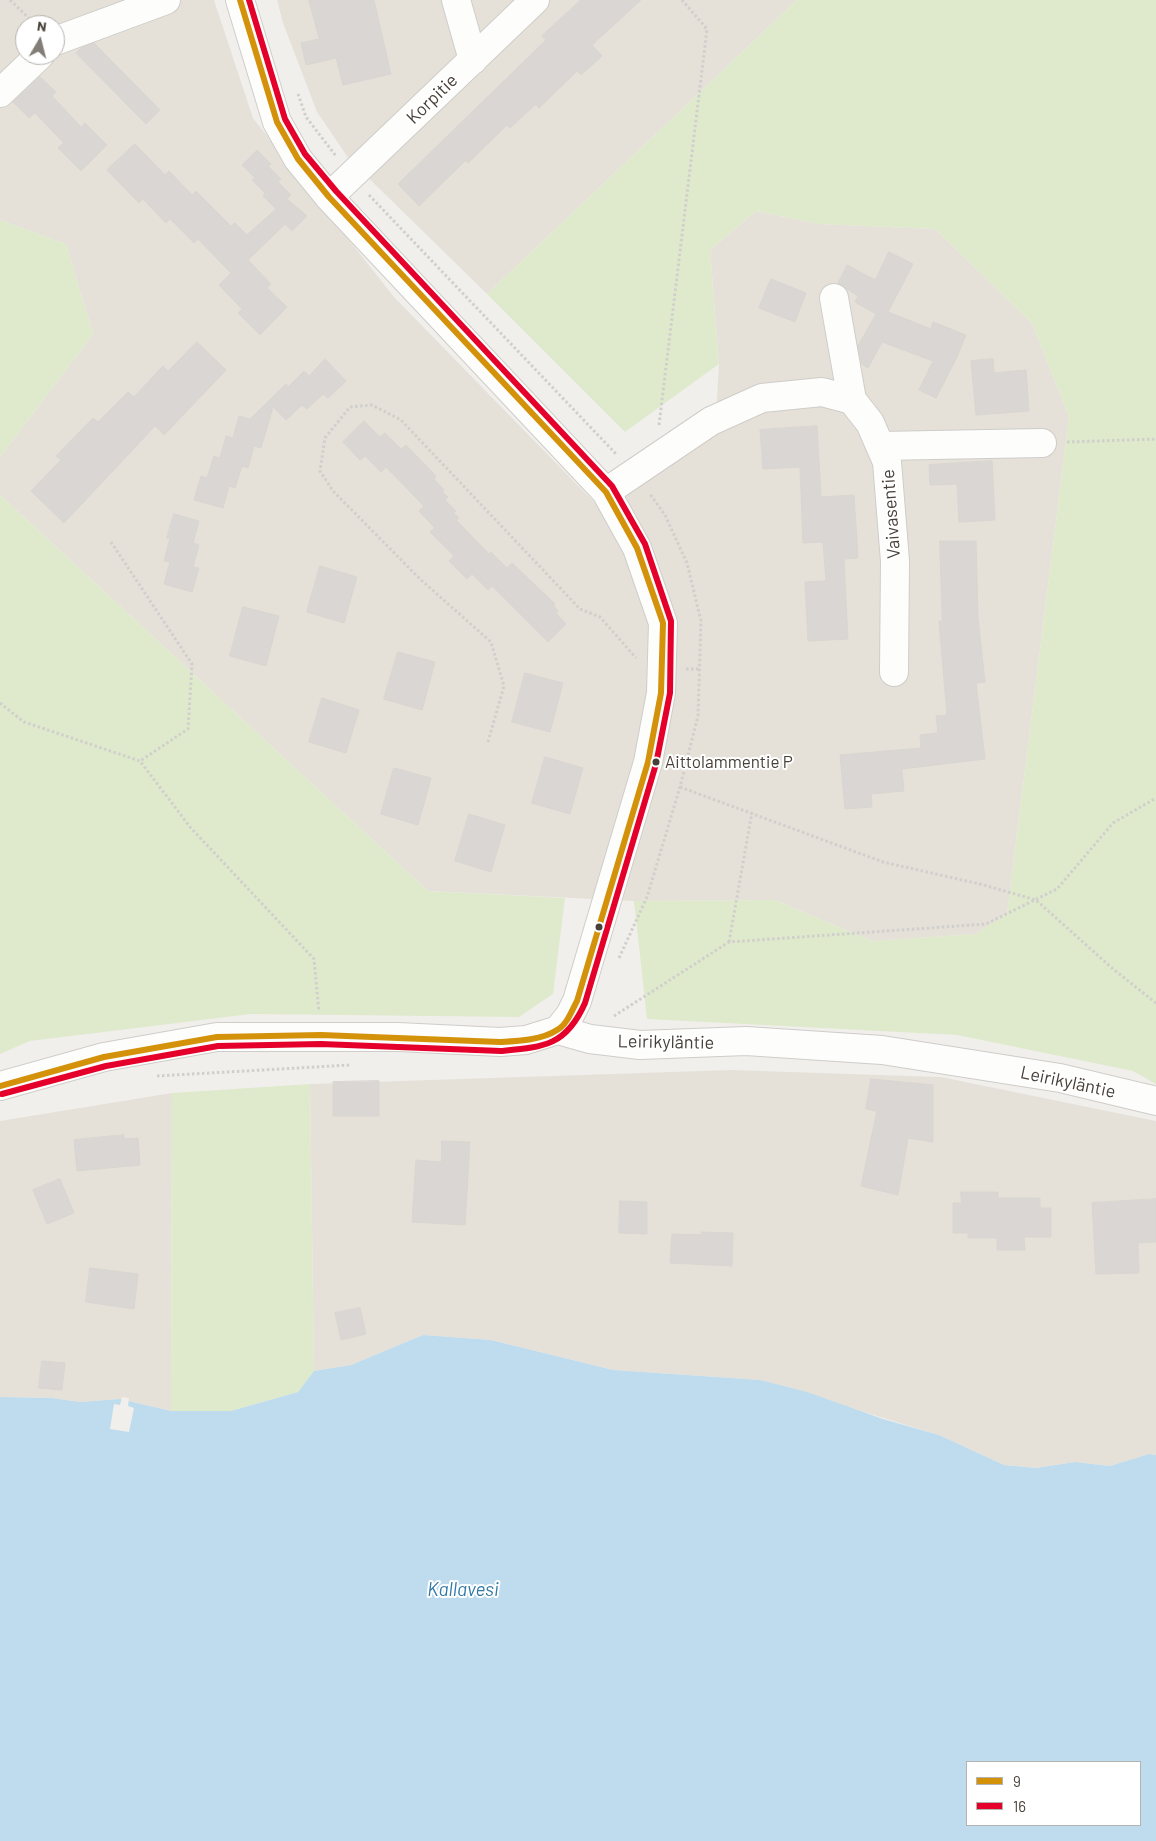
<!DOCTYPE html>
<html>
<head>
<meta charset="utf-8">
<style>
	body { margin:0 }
	#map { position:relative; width:1156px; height:1841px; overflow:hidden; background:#f1efec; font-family:Barlow,sans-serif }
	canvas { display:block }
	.legend { position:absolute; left:966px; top:1761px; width:175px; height:65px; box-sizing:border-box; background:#fff; border:1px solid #b5b3af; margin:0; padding:6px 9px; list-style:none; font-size:15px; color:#474038 }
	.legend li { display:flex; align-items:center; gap:10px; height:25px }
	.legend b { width:25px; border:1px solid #b5b3af }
	.north { position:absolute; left:15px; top:15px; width:50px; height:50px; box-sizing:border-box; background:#fff; border:1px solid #b5b3af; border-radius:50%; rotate:8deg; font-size:14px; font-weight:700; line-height:20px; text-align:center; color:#474038 }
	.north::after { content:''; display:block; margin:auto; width:18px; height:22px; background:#827d77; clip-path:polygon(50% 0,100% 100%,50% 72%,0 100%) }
</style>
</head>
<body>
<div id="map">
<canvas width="1156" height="1841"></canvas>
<ul class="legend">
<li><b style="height:6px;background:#d4920b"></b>9</li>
<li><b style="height:6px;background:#e4002b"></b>16</li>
</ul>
<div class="north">N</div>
</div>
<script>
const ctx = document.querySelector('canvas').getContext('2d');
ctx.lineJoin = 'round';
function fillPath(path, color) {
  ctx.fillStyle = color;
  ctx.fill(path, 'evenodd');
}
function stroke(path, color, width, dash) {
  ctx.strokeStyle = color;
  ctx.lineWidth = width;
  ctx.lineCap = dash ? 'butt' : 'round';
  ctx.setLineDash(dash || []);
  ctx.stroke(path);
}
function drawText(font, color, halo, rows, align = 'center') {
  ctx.font = font + ' Barlow,sans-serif';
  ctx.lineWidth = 4;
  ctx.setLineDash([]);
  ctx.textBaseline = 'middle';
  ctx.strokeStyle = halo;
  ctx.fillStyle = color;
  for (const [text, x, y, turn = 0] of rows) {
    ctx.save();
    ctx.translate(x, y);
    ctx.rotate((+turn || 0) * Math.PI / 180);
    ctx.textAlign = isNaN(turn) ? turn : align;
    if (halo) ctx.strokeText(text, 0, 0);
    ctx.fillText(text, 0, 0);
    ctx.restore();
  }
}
const residential = new Path2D(`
	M0 0H214L253 118 394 297 597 505 715 433 719 364 710 250 756 211 819 224 935 229 1032 323 1069 417 1007 914 975 934 872 941 775 900 634 901 428 891 0 495V457L93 334 66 244 0 220ZM25 25H55V55H25Z
	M277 0H797L487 294 349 159 317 112 283 23Z
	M731 1070 941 1077 1156 1121V1455L1149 1454 1110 1466 1075 1462 1036 1468 1004 1465 939 1435 760 1380 613 1370 491 1340 423 1335 351 1365 314 1371 310 1084Z
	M172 1093 171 1411 120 1399 80 1402 52 1398 0 1397V1121Z`);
const green = new Path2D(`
	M797 0H1156V1084L1133 1071 957 1035 647 1019 634 901 775 900 872 941 975 934 1007 914 1069 417 1032 323 935 229 819 224 756 211 710 250 719 364 625 432 487 294Z
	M0 220 66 244 93 334 0 457Z
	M0 495 428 891 565 898 553 994 519 1017 251 1014 30 1041 0 1054Z
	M310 1084 314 1371 298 1392 231 1411H171L172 1093Z`);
const water = new Path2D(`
	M423 1335 491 1340 613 1370 760 1380 807 1392 883 1419 939 1435 1004 1465 1036 1468 1075 1462 1110 1466 1149 1454 1156 1455V1841H0V1397L52 1398 80 1402 120 1399 171 1411H231L298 1392 314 1371 351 1365ZM967 1762H1140V1825H967Z`);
const pier = new Path2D(`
	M122 1397 129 1398 128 1406 134 1408 129 1432 110 1429 114 1404 120 1405Z`);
const building = new Path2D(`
	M309 0H374L391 74 343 85 336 58 306 65 301 43 319 39Z
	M581 0H641L592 45 602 56 581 75 577 71 539 108 536 104 510 128 507 125 468 163 466 160 419 206 398 184 546 40 542 36Z
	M94 43 160 110 146 124 76 53 81 48Z
	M40 77 56 92 52 96 81 127 85 123 107 145 81 171 58 148 64 143 35 113 29 118 13 102Z
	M135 144 165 175 169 171 192 195 196 191 231 226 235 223 247 235 276 209 263 196 265 193 252 180 255 178 242 165 257 150 271 164 268 166 281 179 278 182 291 195 287 199 307 216 292 231 285 224 248 260 271 284 267 288 287 307 260 335 238 313 242 309 219 285 231 273 198 239 194 243 170 219 166 223 143 199 139 203 107 170Z
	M889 252 913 264 888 312 931 329 933 322 966 335 957 357 936 398 919 390 933 361 882 342 868 368 862 364 858 346 876 314 855 302 858 296 838 283 847 265 875 280Z
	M771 279 806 293 795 322 759 308Z
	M197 342 226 370 164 435 155 426 64 523 31 491 61 460 56 456 93 418 98 422 128 392 134 397 163 366 168 371Z
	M325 359 346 381 328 398 323 394 307 409 302 405 286 420 273 407 261 448 254 446 248 468 242 466 235 488 229 486 223 508 194 500 201 476 207 478 214 456 220 458 226 436 233 438 239 416 250 419 286 384 288 387 304 371 309 376Z
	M993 359 994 373 1026 370 1029 411 976 415 971 361Z
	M364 421 380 437 385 433 401 449 406 445 436 476 434 479 444 490 442 492 448 497 445 500 456 511 454 513 459 518 456 520 489 554 491 552 507 568 512 563 555 604 553 605 558 611 556 613 566 624 548 642 492 586 488 590 472 574 467 579 449 561 454 556 430 532 435 528 419 511 424 506 386 467 381 472 365 456 360 460 343 442Z
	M817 426 821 497 854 495 858 558 844 559 848 639 808 641 805 582 826 581 823 542 803 543 800 467 763 469 760 430Z
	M992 461 995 520 959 522 957 484 930 485 929 465Z
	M174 514 199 521 193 543 199 545 193 567 199 568 192 592 164 584 170 562 164 561 170 538H167Z
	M940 541H976L978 618 985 682 976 683 985 759 902 769 904 791 871 794 872 807 845 809 840 755 921 748 920 735 938 733 936 716 947 715 939 621H942Z
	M320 566 357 577 344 623 307 612Z
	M243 607 279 616 266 666 230 656Z
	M398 652 435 662 422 710 384 699Z
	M525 673 563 683 550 732 512 722Z
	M322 698 359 710 346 753 309 742Z
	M545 757 583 768 570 814 532 803Z
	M394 768 431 778 418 825 381 814Z
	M469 814 505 825 491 872 455 861Z
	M871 1079 933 1085V1142L908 1138 898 1195 861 1186 877 1111 866 1109Z
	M379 1081V1116H333V1082Z
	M124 1135V1139L138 1138 140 1165 77 1171 74 1140Z
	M442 1141 470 1142 465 1225 412 1222 416 1160 441 1162Z
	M60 1179 74 1213 47 1224 33 1190Z
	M961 1192H998V1198H1040V1208H1051V1237H1024L1025 1250H997V1238H968V1233H953V1203H961Z
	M1156 1199V1242L1138 1243 1139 1273 1096 1274 1092 1203Z
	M620 1201 647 1202V1234L619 1233Z
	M702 1232 733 1233 732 1266 670 1263 672 1234 701 1235Z
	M90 1268 138 1274 134 1309 86 1302Z
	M360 1308 366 1334 341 1340 335 1313Z
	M42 1361 65 1363 62 1390 39 1388Z`);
const path = new Path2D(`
	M10 0 36 25
	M298 94 306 117 336 156
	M369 195 617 455
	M659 425 707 29 682 0
	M1067 442 1156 439
	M111 542 192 664 188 729 140 761
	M686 669H701
	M0 703 24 722 140 761 190 827 314 959 319 1012
	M488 742 504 686 491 642 420 579 333 491 320 471 325 438 350 407 372 405 401 420 580 609 600 617 636 658
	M680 787 883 862 980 884 1036 900 1113 969 1156 1003
	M729 942 752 812
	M619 958 647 897 680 787 698 716 701 621 687 563 665 515 650 494
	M614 1016 729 942 986 924 1057 889 1113 823 1156 798
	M157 1076 350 1065`);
const minor = new Path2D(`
	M240 0 277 122 298 159 329 197 606 492 637 548 663 623 661 693 648 762 577 1001 570 1015 558 1030
	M456 0 473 60
	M55 41 166 0
	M0 93 40 55
	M329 197 535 0
	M834 298 852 400
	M880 446 1042 443
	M606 492 711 421 762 398 822 392 852 400 870 423 887 462 895 561 894 672
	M0 1086 104 1057 217 1037H398L500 1042 526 1040 558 1030 590 1039 640 1045 746 1041 882 1050 1060 1078 1156 1101`);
const bus1 = new Path2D(`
	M0 1086 104 1057 217 1037 321 1035 500 1042C518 1041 542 1040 557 1030 567 1025 572 1010 577 1001L648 762 661 693 663 623 637 548 606 492 329 197 298 159 277 122 240 0`);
const bus2 = new Path2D(`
	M2 1094 106 1066 218 1046 321 1044 501 1051C544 1047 566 1046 585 1003L656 764 670 693 671 621 645 544 612 486 336 191 305 154 285 119 249 0`);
const markers = [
	[656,762,4.5,"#474038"],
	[599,927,4.5,"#474038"]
];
const busNames = [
	["Aittolammentie P",665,762]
];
const streetNames = [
	["Korpitie",432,99,-44],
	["Vaivasentie",891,514,-94],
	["Leirikyläntie",666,1042,1],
	["Leirikyläntie",1068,1082,12]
];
const waterNames = [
	["Kallavesi",463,1590]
];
fillPath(residential, '#e5e1d9');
fillPath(green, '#dfeacd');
fillPath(water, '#bedced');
fillPath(pier, '#f1efec');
fillPath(building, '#d9d6d3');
stroke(building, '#d9d6d1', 1);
stroke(minor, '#cfcdc9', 30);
stroke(path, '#d1cfcc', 3, [2.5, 2.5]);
stroke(minor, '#fdfdfc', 28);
stroke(bus1, '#d4920b', 6);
stroke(bus2, '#e4002b', 6);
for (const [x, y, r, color] of markers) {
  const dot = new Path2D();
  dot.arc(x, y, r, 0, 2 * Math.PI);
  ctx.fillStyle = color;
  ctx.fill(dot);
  stroke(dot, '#fff', 2);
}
drawText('17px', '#474038', '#fff', busNames, 'left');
drawText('18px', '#474038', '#fff', streetNames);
drawText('italic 19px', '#337aa7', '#fff', waterNames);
</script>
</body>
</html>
